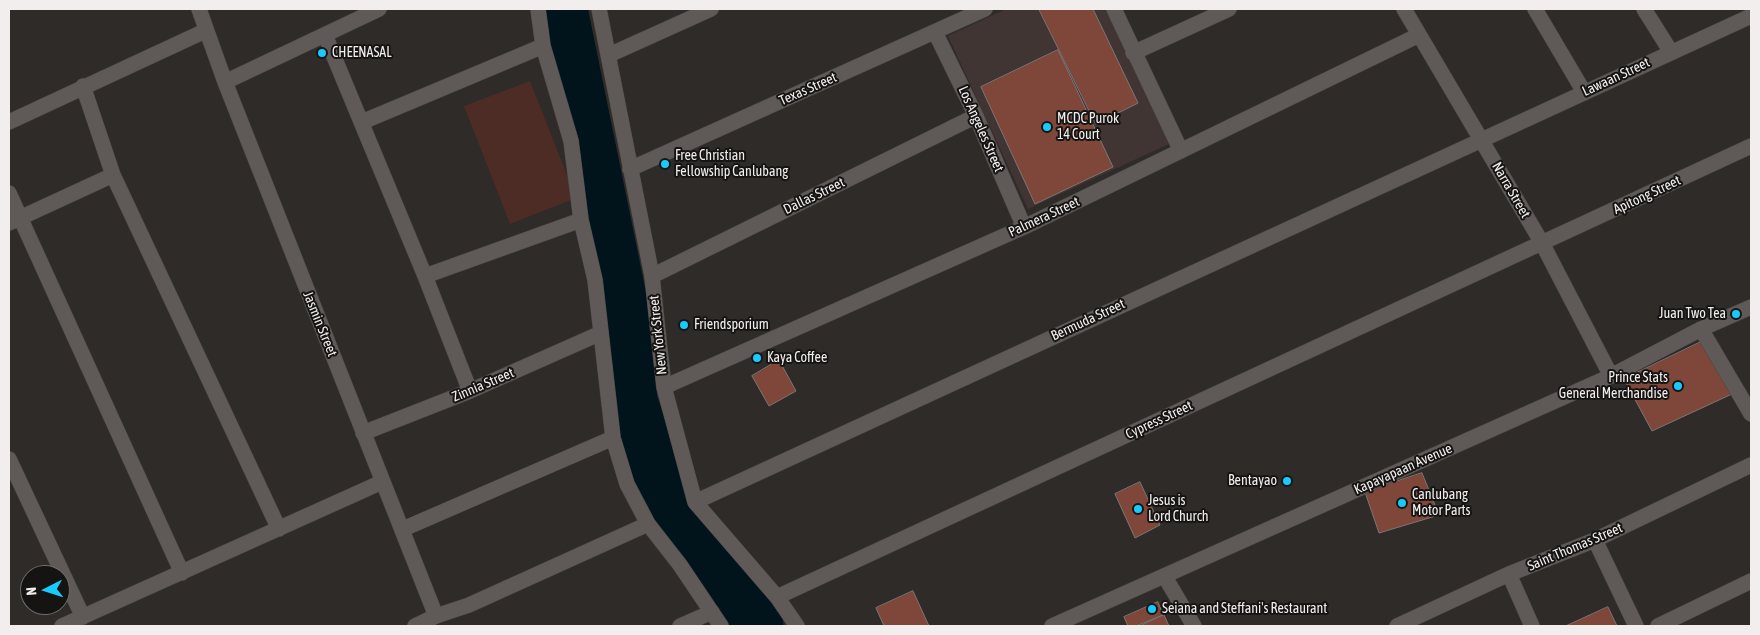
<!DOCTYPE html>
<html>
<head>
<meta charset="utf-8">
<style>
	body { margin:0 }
	#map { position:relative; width:1760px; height:635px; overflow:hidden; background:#2f2b29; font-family:"Asap Condensed",sans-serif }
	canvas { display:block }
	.frame { position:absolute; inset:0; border:10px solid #f1eeed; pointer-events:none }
	.north { position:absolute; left:20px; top:565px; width:50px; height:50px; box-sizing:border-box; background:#161413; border:1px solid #6e6b6a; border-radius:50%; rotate:265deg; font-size:14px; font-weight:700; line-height:20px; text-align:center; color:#f1eeed }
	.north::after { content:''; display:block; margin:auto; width:18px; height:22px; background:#19cafc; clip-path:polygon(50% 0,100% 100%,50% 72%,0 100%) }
</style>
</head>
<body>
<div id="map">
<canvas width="1760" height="635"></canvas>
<div class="frame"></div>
<div class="north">N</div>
</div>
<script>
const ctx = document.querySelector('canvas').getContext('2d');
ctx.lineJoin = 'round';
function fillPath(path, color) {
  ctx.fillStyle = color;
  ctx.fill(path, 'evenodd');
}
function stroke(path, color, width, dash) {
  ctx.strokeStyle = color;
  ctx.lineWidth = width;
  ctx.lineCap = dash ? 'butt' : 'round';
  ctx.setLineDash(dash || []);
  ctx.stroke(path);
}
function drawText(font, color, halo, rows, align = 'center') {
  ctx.font = font + ' "Asap Condensed",sans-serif';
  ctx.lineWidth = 4;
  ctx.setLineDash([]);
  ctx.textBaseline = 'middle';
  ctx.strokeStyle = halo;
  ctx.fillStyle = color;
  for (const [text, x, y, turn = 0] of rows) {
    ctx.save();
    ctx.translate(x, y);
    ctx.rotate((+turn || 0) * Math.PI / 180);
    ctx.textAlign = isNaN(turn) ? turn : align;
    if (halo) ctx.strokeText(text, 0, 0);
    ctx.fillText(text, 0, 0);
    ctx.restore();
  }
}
const built = new Path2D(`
	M1006 9H1109L1171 143 1028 209 948 36Z`);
const green = new Path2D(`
	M530 81 576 198 510 224 464 106Z`);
const river = new Path2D(`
	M562 9 624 312 632 401 664 498 717 576 758 626`);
const building = new Path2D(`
	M1039 9H1093L1138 103 1096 124Z
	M1058 50 1113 167 1035 204 981 87Z
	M1703 341 1732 394 1652 431 1624 379Z
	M779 360 796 391 769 406 752 376Z
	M1422 473 1439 515 1379 533 1365 492Z
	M1140 482 1160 525 1135 538 1115 494Z
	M913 591 929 626H884L876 608Z
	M1158 602 1163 615 1136 626H1128L1124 617Z
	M1608 607 1617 626H1566Z
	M1164 615 1169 626H1140Z`);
const minor = new Path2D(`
	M199 9 225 82 436 616
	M538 9 543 46 571 141 581 220 595 280 613 438 627 484 648 524 680 565 721 626
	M599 9 652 276 664 387 695 502 777 597 797 626
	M1114 9 1181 151
	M1404 9 1542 243 1611 376
	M1535 9 1584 92
	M1644 9 1671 52
	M935 32 976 116 1024 227
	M325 35 425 276 470 391
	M1133 53 1229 9
	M609 55 711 9
	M225 82 379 9
	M83 86 113 175 279 529
	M9 122 205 31
	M362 122 543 46
	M630 169 985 9
	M9 193 182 573
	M9 223 113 175
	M425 276 581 220
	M652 276 976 116
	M1701 329 1751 414
	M664 387 1024 227 1419 35
	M363 433 470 391 601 333
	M9 459 83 617
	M695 502 1751 16
	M403 529 613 438
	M1595 540 1636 626
	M1509 574 1532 626
	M1165 577 1194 626
	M777 597 1751 146
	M62 626 382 482
	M415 626 436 616 469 605 648 524
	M680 626 712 612
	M1052 626 1611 376 1701 329 1751 307
	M1397 626 1509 574 1595 540 1751 465
	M1658 626 1751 581`);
const markers = [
	[322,53,5,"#19cafc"],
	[1047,127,5,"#19cafc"],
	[665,164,5,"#19cafc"],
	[1736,314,5,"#19cafc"],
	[684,325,5,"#19cafc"],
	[757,358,5,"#19cafc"],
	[1678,386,5,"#19cafc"],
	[1287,481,5,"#19cafc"],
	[1402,503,5,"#19cafc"],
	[1138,509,5,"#19cafc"],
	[1152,609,5,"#19cafc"]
];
const poiNames = [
	["CHEENASAL",332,53],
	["MCDC Purok",1057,119],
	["14 Court",1057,135],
	["Free Christian",675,156],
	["Fellowship Canlubang",675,172],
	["Juan Two Tea",1726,314,"right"],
	["Friendsporium",694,325],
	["Kaya Coffee",767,358],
	["Prince Stats",1668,378,"right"],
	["General Merchandise",1668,394,"right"],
	["Bentayao",1277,481,"right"],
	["Canlubang",1412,495],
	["Motor Parts",1412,511],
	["Jesus is",1148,501],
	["Lord Church",1148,517],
	["Seiana and Steffani's Restaurant",1162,609]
];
const streetNames = [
	["Lawaan Street",1616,77,-25],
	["Texas Street",808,89,-24],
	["Los Angeles Street",981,129,66],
	["Narra Street",1511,190,60],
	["Apitong Street",1647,195,-25],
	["Dallas Street",814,196,-26],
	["Palmera Street",1044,217,-25],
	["Bermuda Street",1088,320,-25],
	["Jasmin Street",320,324,68],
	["New York Street",658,335,-96],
	["Zinnia Street",483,385,-23],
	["Cypress Street",1159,420,-25],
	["Kapayapaan Avenue",1403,469,-24],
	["Saint Thomas Street",1575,547,-23]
];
fillPath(built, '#403533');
fillPath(green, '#4c2c24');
stroke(river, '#01131b', 51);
fillPath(building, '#7e4739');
stroke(building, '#7c7675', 1);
stroke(minor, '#4b4847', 16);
stroke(minor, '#5f5a58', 15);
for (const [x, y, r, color] of markers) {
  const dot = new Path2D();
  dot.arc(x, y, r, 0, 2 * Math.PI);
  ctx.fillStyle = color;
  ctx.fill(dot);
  stroke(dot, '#161413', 2);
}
drawText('14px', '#f1eeed', '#161413', poiNames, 'left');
drawText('14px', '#f1eeed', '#161413', streetNames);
</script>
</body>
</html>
